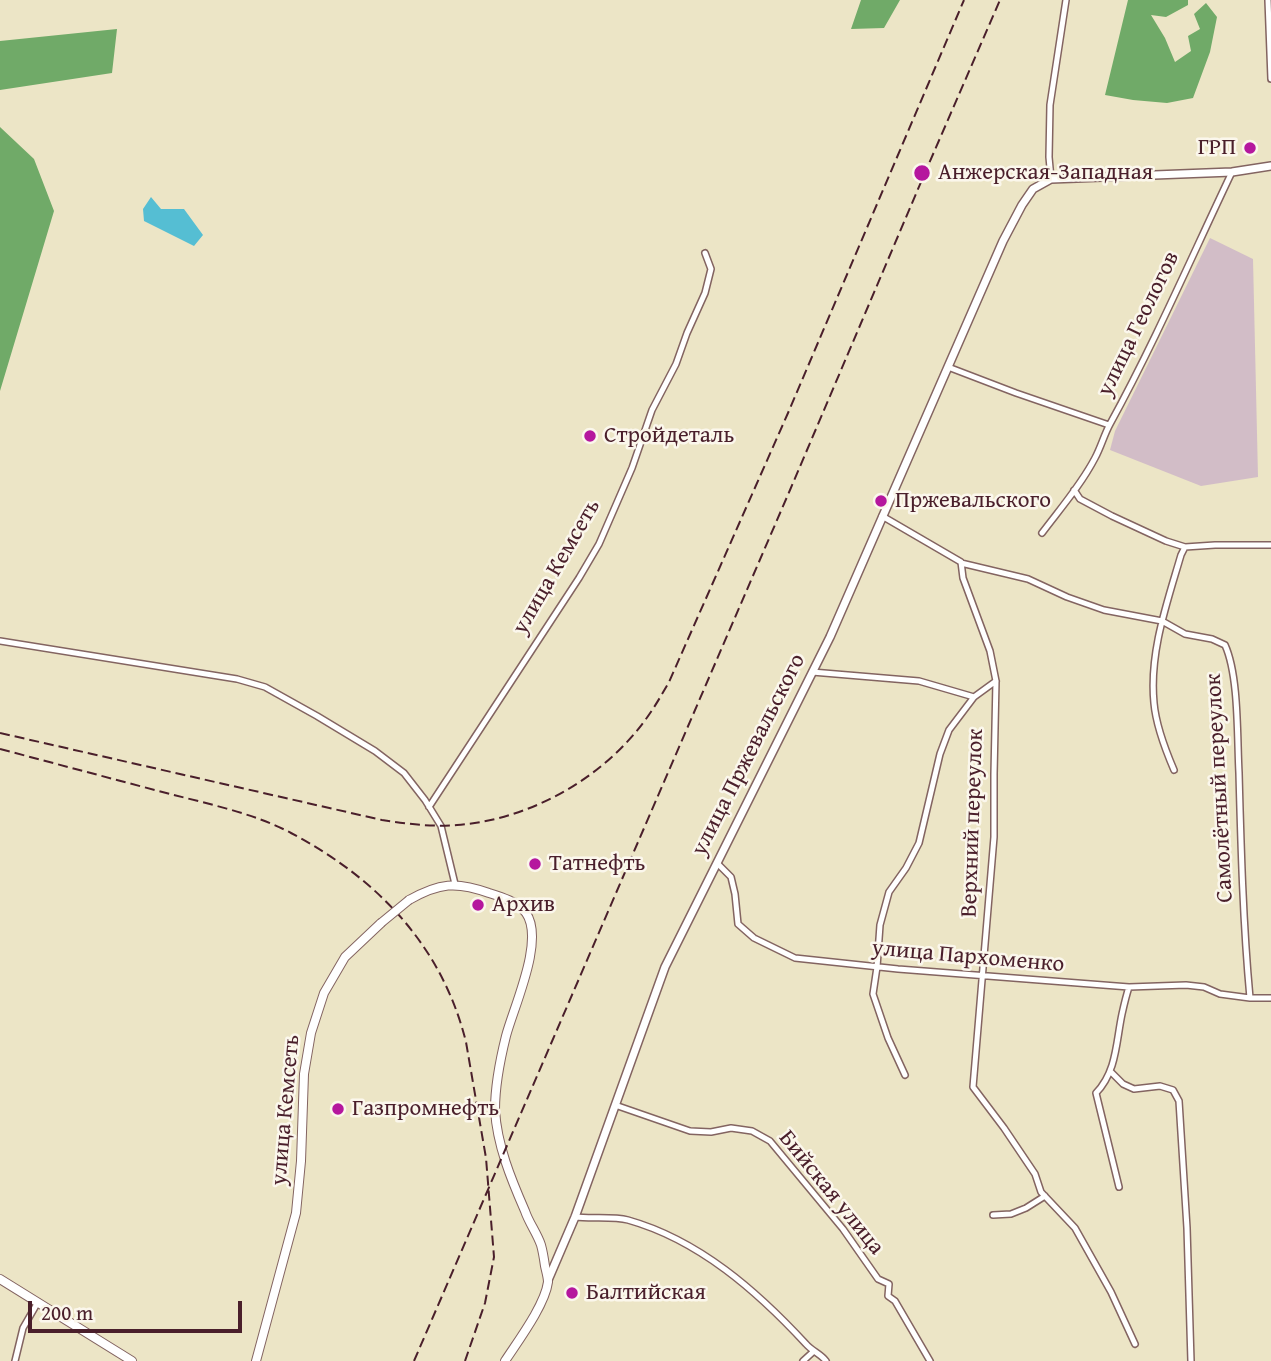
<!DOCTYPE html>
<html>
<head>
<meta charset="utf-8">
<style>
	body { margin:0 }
	#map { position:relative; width:1271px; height:1361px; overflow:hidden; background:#ece5c6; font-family:"Gentium Book Plus",serif }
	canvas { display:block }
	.scale { position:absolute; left:28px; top:1301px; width:214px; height:32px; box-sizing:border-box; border:4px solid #4a1f2b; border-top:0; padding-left:9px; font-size:21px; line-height:24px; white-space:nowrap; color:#4a1f2b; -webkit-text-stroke:5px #fbf7ec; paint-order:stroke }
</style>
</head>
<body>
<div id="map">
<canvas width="1271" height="1361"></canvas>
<div class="scale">200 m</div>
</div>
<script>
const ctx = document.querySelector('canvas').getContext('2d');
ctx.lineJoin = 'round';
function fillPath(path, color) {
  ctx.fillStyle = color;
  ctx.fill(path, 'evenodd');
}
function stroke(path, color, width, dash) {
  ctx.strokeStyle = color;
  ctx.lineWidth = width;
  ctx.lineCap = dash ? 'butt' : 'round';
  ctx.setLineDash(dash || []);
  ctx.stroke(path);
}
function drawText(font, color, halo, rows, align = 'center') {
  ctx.font = font + ' "Gentium Book Plus",serif';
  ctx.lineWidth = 5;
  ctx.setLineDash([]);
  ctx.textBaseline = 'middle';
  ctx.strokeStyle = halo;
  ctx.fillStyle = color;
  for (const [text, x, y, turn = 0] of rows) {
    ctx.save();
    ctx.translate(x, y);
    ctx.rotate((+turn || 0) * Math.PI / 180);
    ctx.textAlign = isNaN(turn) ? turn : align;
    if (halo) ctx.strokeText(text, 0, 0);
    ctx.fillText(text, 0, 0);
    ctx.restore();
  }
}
const industrial = new Path2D(`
	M1210 238 1253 259 1258 477 1201 486 1110 450 1115 431Z`);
const forest = new Path2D(`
	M861 0H900L884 28 851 29Z
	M1128 0H1188V5L1166 17 1151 15 1165 38 1175 62 1191 51 1188 36 1200 29 1194 14 1206 3 1217 17 1210 52 1193 98 1167 103 1133 100 1105 95Z
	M117 29 112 73 0 90V41Z
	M0 127 34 159 54 211 0 391Z`);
const water = new Path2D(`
	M151 197 161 209H184L203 235 194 246 144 221 143 209Z`);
const minor = new Path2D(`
	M1268 0 1271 79
	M1051 179 1049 157 1050 105 1066 0
	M948 367 1016 393 1109 425
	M1074 490 1080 499 1112 516 1166 541 1185 547 1215 545H1271
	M882 516 961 562 963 578 990 651 996 681 994 774V837L973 1087 1004 1128 1035 1174 1041 1192 1075 1228 1111 1292 1135 1344
	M1042 533C1060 509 1081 485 1095 458 1101 447 1104 435 1110 424 1155 342 1192 256 1232 172
	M961 563 1028 579 1067 597 1104 610 1162 621 1185 634 1212 639 1225 645C1239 676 1237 737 1239 773 1241 848 1243 923 1250 998
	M0 641 237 679 265 687 317 716 375 751 404 773 425 800 441 826 455 884
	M812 672 919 681 974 697
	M1174 770C1165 749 1156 726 1154 703 1149 653 1167 603 1181 555L1185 547
	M429 807 579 578 599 544 632 468 652 410 676 364 687 333 705 293 711 269 705 253
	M717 863 731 877 735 894 738 924 754 938 795 958 898 969 1129 987 1186 985 1204 987 1220 994 1250 998H1271
	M1110 1071 1123 1084 1134 1089 1160 1086 1173 1090 1179 1101 1187 1228 1191 1361
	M905 1075 888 1038 873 994 877 967 880 925 889 892 906 868 919 843 940 754 949 730 974 697 996 681
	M615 1105 690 1131 711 1132 731 1128 752 1131 770 1141 843 1229 878 1279 889 1284 888 1296 895 1301 930 1361
	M1119 1187 1096 1093C1117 1071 1116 1042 1122 1014 1124 1005 1126 996 1129 987
	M993 1215 1011 1214 1026 1208 1045 1196
	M575 1217C591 1219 613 1216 628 1220 699 1240 757 1291 806 1344 812 1351 821 1354 826 1361
	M15 1361 23 1328 38 1302
	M803 1361 814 1351`);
const tertiary = new Path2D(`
	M548 1280 575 1217 665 967 830 637 1003 241 1022 205 1033 189 1051 179 1232 172 1271 166`);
const secondary = new Path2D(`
	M409 900C439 883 456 881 489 893 502 897 518 902 526 913 545 940 514 1006 506 1036 500 1060 495 1085 495 1110 497 1145 511 1179 525 1211 529 1223 537 1233 541 1245 543 1252 544 1259 545 1266 546 1271 548 1277 548 1282 545 1305 518 1341 505 1361
	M0 1279 132 1361
	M256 1361 296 1213 301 1161 304 1074 311 1033 324 993 345 957 381 923`);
const rail = new Path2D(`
	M0 733 382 820C407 824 432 827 457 825 528 820 600 780 643 723 653 710 661 696 669 682L788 413 964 0
	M0 749C57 764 113 779 170 794 209 804 256 814 291 833 378 879 442 946 466 1042L486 1158 494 1257 485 1303 465 1361
	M414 1361 790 490 924 175 1000 0`);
const secondaryBridge = new Path2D(`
	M381 923 409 900`);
const markers = [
	[1250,148,7,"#b5179e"],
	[922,173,9,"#b5179e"],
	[590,436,7,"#b5179e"],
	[881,501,7,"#b5179e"],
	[535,864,7,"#b5179e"],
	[478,905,7,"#b5179e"],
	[338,1109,7,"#b5179e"],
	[572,1293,7,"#b5179e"]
];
const poiNames = [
	["ГРП",1236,148,"right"],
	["Анжерская-Западная",938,173],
	["Стройдеталь",604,436],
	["Пржевальского",895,501],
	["Татнефть",549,864],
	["Архив",492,905],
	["Газпромнефть",352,1109],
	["Балтийская",586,1293]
];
const streetNames = [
	["улица Геологов",1139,324,-64],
	["улица Кемсеть",557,567,-60],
	["улица Пржевальского",749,755,-63],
	["Самолётный переулок",1220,788,-93],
	["Верхний переулок",973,823,-88],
	["улица Пархоменко",968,957,5],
	["улица Кемсеть",286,1110,-85],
	["Бийская улица",831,1193,51]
];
fillPath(industrial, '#d2bdc7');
fillPath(forest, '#70aa68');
fillPath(water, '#55bed3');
stroke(minor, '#836461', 8);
stroke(tertiary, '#836461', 10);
stroke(secondary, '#836461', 10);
stroke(minor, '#fff', 5);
stroke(tertiary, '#fff', 7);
stroke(secondary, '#fff', 8);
stroke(rail, '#4a1f2b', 2, [10, 5]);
stroke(secondaryBridge, '#836461', 10, []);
stroke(secondaryBridge, '#fff', 8);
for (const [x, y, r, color] of markers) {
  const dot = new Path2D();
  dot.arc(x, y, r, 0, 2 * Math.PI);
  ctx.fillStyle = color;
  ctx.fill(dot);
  stroke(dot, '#fbf7ec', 2.5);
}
drawText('23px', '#4a1f2b', '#fbf7ec', poiNames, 'left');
drawText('23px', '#4a1f2b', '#fbf7ec', streetNames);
</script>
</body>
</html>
